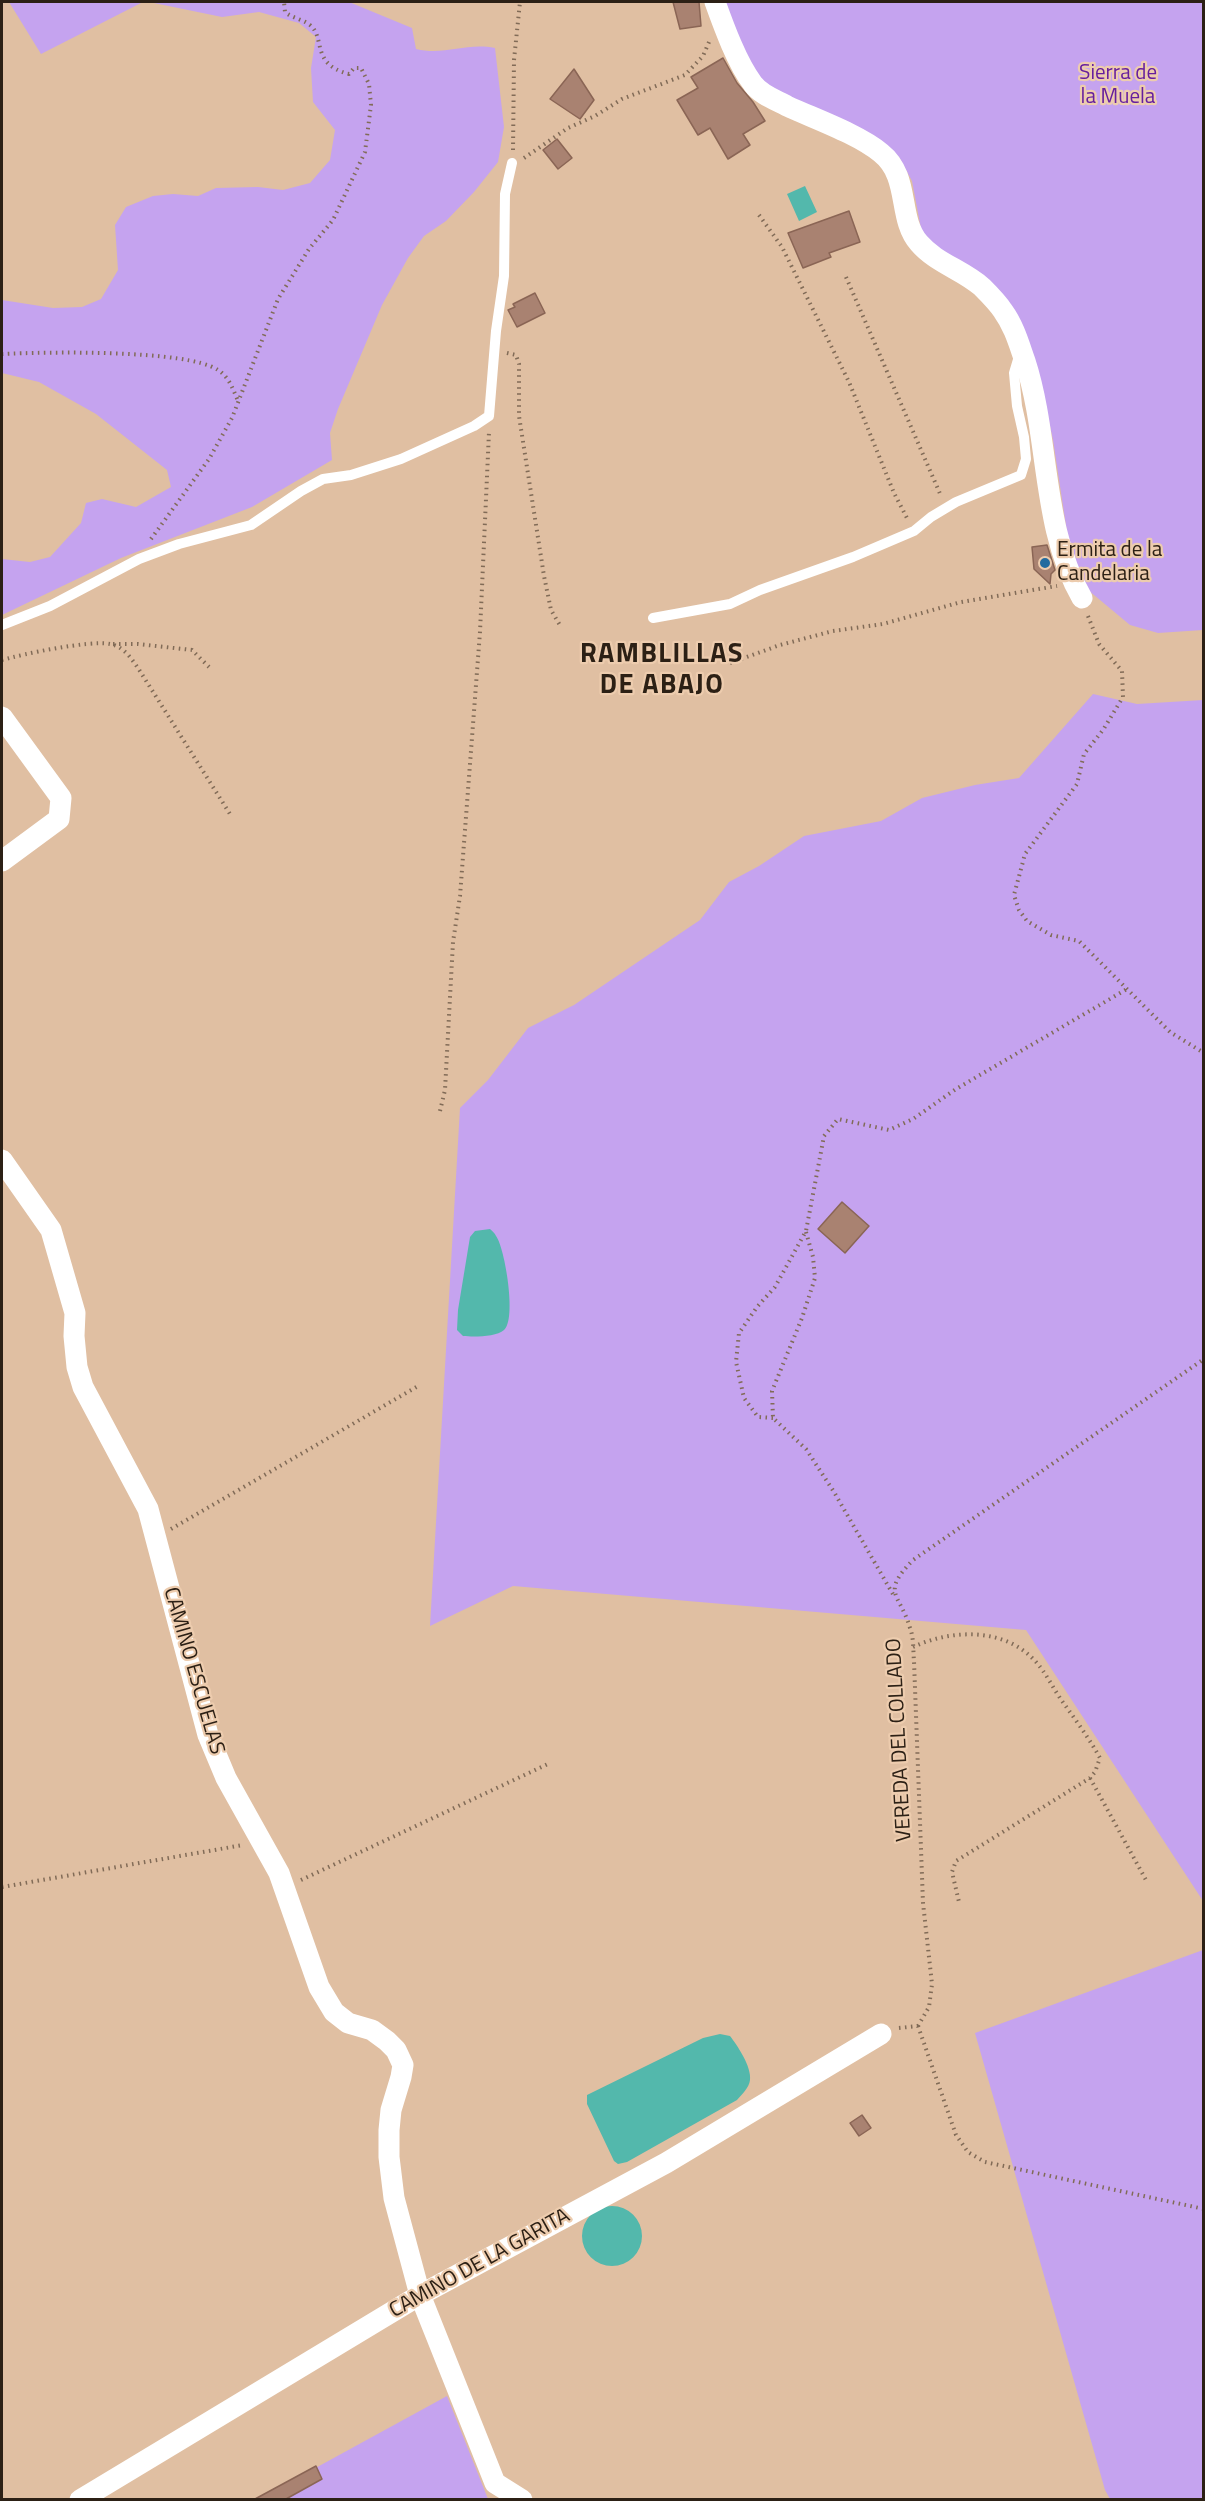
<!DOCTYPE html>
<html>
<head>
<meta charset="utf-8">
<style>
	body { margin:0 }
	#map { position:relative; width:1205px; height:2501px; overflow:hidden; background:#e0bfa2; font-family:"Titillium Web",sans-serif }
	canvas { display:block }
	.frame { position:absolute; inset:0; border:3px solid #2c2015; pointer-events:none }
</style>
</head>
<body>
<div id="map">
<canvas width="1205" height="2501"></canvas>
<div class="frame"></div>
</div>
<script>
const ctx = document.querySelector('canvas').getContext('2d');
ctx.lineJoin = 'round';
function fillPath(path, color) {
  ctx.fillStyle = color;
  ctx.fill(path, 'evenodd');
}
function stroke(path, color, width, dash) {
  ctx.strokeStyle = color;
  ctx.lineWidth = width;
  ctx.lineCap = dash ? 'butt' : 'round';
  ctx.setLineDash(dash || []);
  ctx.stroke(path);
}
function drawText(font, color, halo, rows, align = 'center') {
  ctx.font = font + ' "Titillium Web",sans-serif';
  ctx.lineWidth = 4.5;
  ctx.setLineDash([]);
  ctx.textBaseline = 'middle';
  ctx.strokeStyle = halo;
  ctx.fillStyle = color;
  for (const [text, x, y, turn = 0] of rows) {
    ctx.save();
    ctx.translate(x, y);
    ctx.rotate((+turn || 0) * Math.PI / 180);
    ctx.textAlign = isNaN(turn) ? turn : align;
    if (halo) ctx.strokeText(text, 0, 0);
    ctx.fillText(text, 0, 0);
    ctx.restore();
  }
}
const green = new Path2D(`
	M9 2H143L41 54Z
	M149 2H349L412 28 416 49C445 56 466 42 495 48L504 127 498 162 474 192 446 221 424 236 408 258 382 305 338 409 330 433 332 460 252 507 121 558 2 615V559L30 562 50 557 81 523 86 503 102 499 136 507 171 487 167 470 96 414 39 382 2 373V300L53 308 82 307 101 299 118 270 115 225 126 207 153 196 173 194 198 196 216 188 258 187 283 190 310 183 330 160 335 130 313 102 311 68 316 37 299 23 259 12 222 17Z
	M724 2H1203V630L1158 633 1130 625 1088 590 1070 552 1053 440 1037 366 1023 328 922 234 912 181 899 157 757 80Z
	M1093 694 1137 704 1203 700V1901L1026 1630 513 1586 430 1626 460 1108 488 1080 528 1028 574 1005 700 920 729 882 759 866 804 836 881 821 922 798 975 785 1019 778Z
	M1203 1950V2499H1110L1105 2490 975 2033Z
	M447 2396 488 2499 257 2500Z`);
const water = new Path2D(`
	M805 186 817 212 799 221 787 194Z
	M490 1229C492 1231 495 1233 496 1236 505 1248 517 1320 504 1330 496 1337 474 1337 463 1336L457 1330 458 1310 470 1237 475 1231Z
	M720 2034 730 2036C737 2045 752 2067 750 2080 749 2088 742 2094 737 2100L627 2162 618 2164 614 2161 587 2104V2095L703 2038Z
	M582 2236a30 30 0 1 1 60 0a30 30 0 1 1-60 0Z`);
const building = new Path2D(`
	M673 2H699L701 26 680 29Z
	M723 58 737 83 753 102 765 121 743 134 750 145 728 159 710 128 698 135 677 100 698 88 691 77Z
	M574 69 594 100 580 119 550 99Z
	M557 139 572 158 558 169 543 150Z
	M849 211 860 242 829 253 831 257 803 268 788 233Z
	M535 293 545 313 517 327 508 310 515 307 513 304Z
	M1047 545 1055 570 1051 574 1050 584 1034 569 1032 547Z
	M842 1202 869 1226 845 1253 818 1229Z
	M862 2115 871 2128 859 2136 850 2123Z
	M316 2466 322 2479 286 2499H255Z`);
const path = new Path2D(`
	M513 150 514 60 520 2
	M524 158 568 128 595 116 622 99 685 75 703 56 709 42
	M759 215 782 247 849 382 894 493 908 520
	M846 277 941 496
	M507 353 516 355 519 364V416L544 576 551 610 561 627
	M2 354C44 352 187 349 218 370 229 377 233 389 238 401
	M151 539 209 459 232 418 278 299 309 249 333 220 365 152 371 105 369 84 361 68H354L349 74C310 64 326 38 310 25 302 19 292 18 285 12L284 2
	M1088 616 1099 644 1122 671 1123 697 1103 730 1084 754 1077 784 1025 854 1014 895 1019 910 1027 921 1051 935 1079 941 1170 1032 1204 1053
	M113 644H138L192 650 209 667
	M2 660C23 654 89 640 110 644 123 646 131 658 138 668L230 814
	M730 663 780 645 833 631 883 624 961 602 1057 586
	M440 1111 445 1090 453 942 460 896 480 632 489 432
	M806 1232 813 1257 815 1278 802 1318 772 1391 773 1418 806 1449 834 1492 894 1596
	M773 1418 758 1417 744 1398 736 1362 739 1333 757 1307 775 1287 806 1231 824 1136 838 1119 889 1130 913 1119 956 1089 1127 989
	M171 1529 420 1385
	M913 1647C952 1629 1005 1627 1036 1662 1046 1673 1053 1688 1062 1701 1075 1719 1089 1738 1100 1758L1095 1772 1090 1778 956 1861 952 1872 959 1902
	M1090 1778 1146 1880
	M301 1880 550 1763
	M2 1887 243 1845
	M918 2026 929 2007 932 1984 923 1903 914 1661C913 1651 914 1638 910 1628 900 1593 880 1594 913 1560L1204 1359
	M918 2026 956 2135 968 2152 985 2162 1204 2209
	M899 2028 918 2026`);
const service = new Path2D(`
	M653 618 730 604 760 590 853 557 914 531 931 517 956 502 1021 475 1026 459 1024 437 1017 406 1014 373 1020 353
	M2 625 50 606 139 559 179 544 251 525 301 491 323 479 351 475 401 459 474 426 489 416 496 331 504 276 505 194 512 163`);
const minor = new Path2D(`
	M715 2C724 27 737 63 753 84 761 95 776 100 787 106 815 119 858 134 881 153 911 177 897 218 919 243 936 263 963 270 982 287 989 294 998 303 1003 311 1014 326 1019 344 1025 361 1050 438 1041 527 1082 598
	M2 717 61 798 59 819 2 861
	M2 1160 51 1230 75 1313 74 1336 77 1367 83 1387 148 1509 208 1735 226 1778 279 1873 319 1987 334 2012 348 2023 372 2030 387 2041 396 2050 403 2065 401 2077 391 2110 389 2130V2157L394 2198 420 2295 495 2483 522 2500
	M80 2500 420 2295 666 2163 881 2034`);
const markers = [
	[1045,563,6,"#236b9f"]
];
const parkNames = [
	["Sierra de",1118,74],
	["la Muela",1118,98]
];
const poiNames = [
	["Ermita de la",1057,551],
	["Candelaria",1057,575]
];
const streetNames = [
	["CAMINO ESCUELAS",193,1671,74],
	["VEREDA DEL COLLADO",900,1740,-93],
	["CAMINO DE LA GARITA",480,2264,-29]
];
const districtNames = [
	["RAMBLILLAS",662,655],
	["DE ABAJO",662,686]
];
fillPath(green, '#c5a3ef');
fillPath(water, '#53b8ac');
fillPath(building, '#a98271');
stroke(building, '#8a6555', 1.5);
stroke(path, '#816b57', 4, [1.5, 4.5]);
stroke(service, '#fff', 10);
stroke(minor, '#fff', 21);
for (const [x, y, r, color] of markers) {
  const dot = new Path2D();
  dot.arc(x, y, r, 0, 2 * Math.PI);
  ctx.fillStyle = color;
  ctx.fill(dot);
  stroke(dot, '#edccae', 2);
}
drawText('21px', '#661e9e', '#edccae', parkNames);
drawText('21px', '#2c2015', '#edccae', poiNames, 'left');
drawText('21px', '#2c2015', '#edccae', streetNames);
ctx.letterSpacing = '1.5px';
drawText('bold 27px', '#2c2015', '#edccae', districtNames);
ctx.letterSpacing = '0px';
</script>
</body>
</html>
